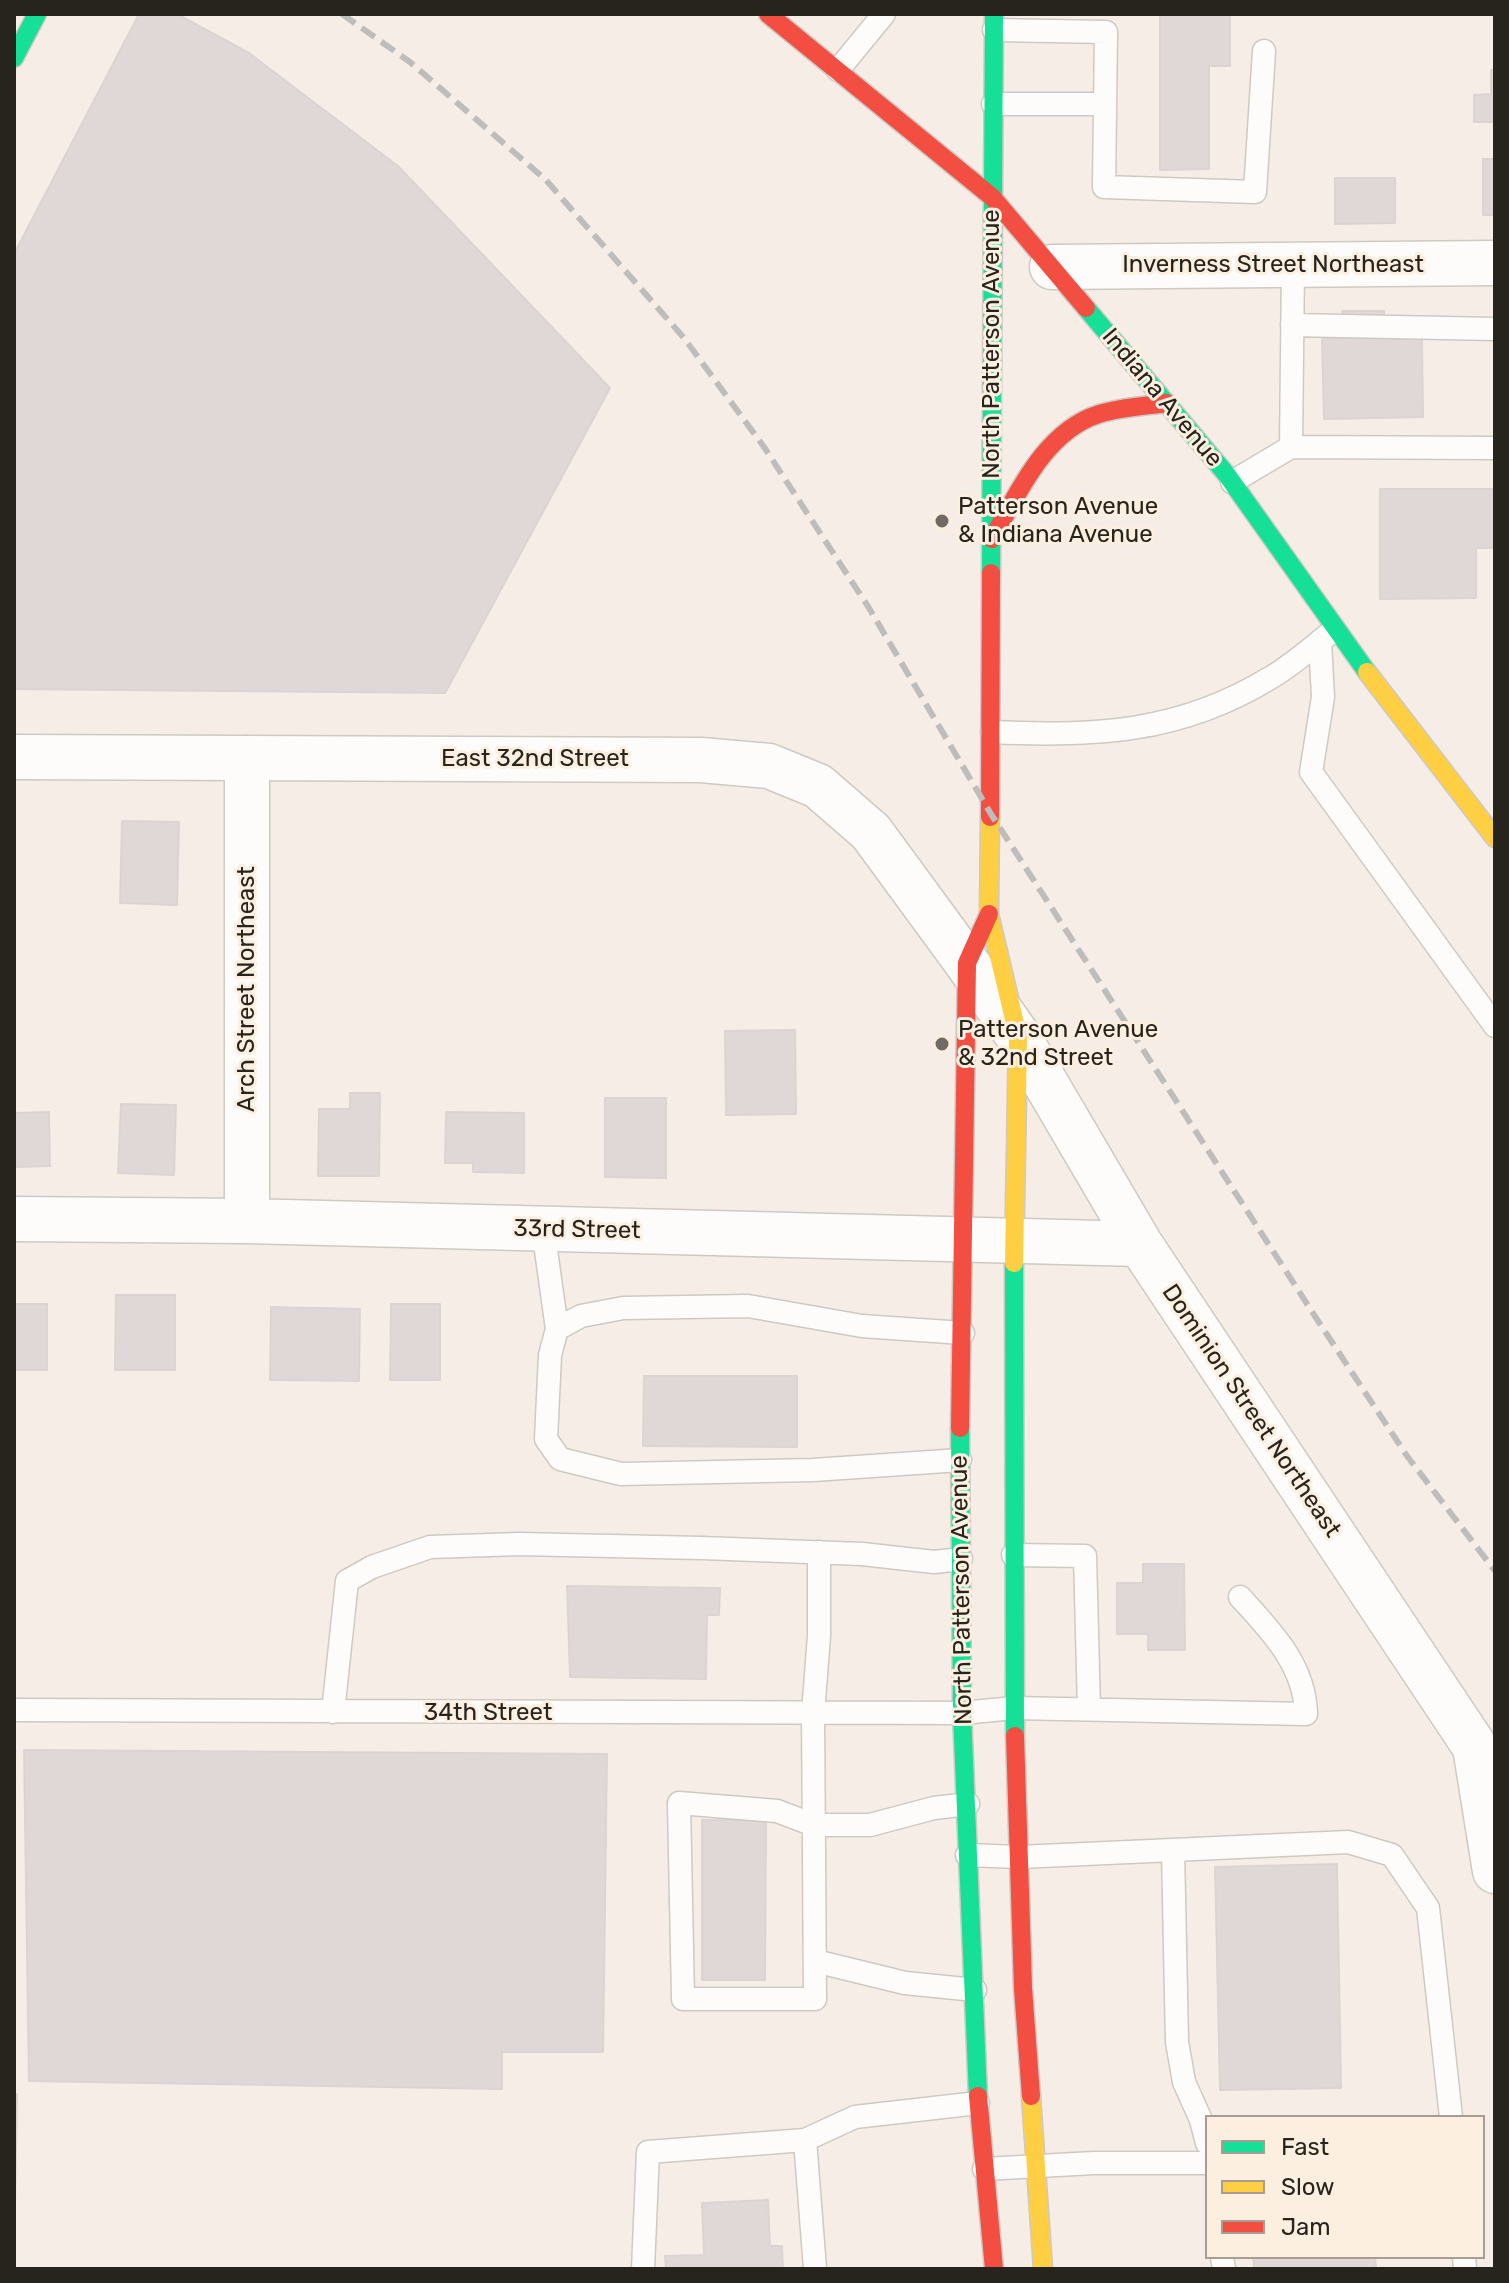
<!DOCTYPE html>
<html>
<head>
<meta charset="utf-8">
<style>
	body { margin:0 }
	#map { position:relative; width:1509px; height:2283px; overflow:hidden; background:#f6eee6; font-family:Rubik,sans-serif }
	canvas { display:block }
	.frame { position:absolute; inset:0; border:16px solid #27231d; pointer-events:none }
	.legend { position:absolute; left:1205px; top:2115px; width:280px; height:144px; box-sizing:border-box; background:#fcefe0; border:2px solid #a79d92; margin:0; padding:10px 14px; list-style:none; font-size:24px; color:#27231d }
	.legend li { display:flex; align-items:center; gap:16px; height:40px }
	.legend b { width:40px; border:2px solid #a79d92 }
</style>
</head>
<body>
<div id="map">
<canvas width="1509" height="2283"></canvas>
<div class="frame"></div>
<ul class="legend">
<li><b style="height:10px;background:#16e098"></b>Fast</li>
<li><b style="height:10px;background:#ffcf43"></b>Slow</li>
<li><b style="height:10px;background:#f24e42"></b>Jam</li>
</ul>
</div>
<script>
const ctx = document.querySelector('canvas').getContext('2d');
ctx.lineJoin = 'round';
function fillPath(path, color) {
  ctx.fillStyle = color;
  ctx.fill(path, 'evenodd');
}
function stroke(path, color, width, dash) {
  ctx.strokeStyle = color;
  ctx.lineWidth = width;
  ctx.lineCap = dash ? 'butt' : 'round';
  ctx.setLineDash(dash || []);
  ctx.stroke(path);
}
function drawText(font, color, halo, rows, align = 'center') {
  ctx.font = font + ' Rubik,sans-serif';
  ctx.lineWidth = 6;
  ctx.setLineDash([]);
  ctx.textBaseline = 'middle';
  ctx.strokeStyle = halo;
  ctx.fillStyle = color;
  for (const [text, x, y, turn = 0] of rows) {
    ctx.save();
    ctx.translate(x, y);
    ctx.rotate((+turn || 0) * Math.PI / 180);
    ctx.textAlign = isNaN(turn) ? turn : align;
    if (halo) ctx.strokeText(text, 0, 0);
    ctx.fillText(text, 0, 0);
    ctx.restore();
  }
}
const building = new Path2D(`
	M139 14H177L249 53 398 166 610 388 445 693 14 689V254Z
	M1160 14H1230V66H1209V169L1160 170Z
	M1491 70H1495V122H1474V95L1491 94Z
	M1483 159H1495V215H1483Z
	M1335 178H1395V223L1335 224Z
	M1342 311H1384V337H1422L1423 417 1324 419 1322 339 1343 338Z
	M1380 489H1495V548H1476V598L1380 599Z
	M122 821 179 822 177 905 120 903Z
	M795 1030 796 1114 726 1115 725 1031Z
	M350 1093H380L379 1176H318L319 1109H350Z
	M605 1098H666V1178L605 1177Z
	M121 1104 176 1105 174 1175 118 1173Z
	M49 1112 50 1166 14 1167V1113Z
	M446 1112 524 1113V1173L473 1172V1163H445Z
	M116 1295H175V1370H115Z
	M14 1304H47V1370H14Z
	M391 1304H440V1380H390Z
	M271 1307 360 1309 359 1381 270 1380Z
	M644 1376H797V1447L643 1446Z
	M1143 1564H1184L1185 1650H1148V1634H1117V1583H1143Z
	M567 1586 720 1588 719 1615H707L706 1679 570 1677Z
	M24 1750 607 1754 603 2052H502V2089L29 2081Z
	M702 1820H766L765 1980H702Z
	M1337 1864 1341 2088 1220 2090 1215 1867Z
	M14 2094H17L14 2265Z
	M768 2200 770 2246H782L783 2269H666L665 2256 704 2255 702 2203Z
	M1253 2257H1375L1376 2269H1254Z`);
const lane = new Path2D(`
	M994 30 1106 32 1104 187 1255 192 1264 51
	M838 70 884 14
	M993 104H1105
	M1292 325 1495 329
	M1291 447 1293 265
	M1232 482 1291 447 1495 448
	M1320 641 1323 697 1311 772 1495 1026
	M992 732C1094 737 1180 733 1270 678 1291 666 1310 649 1329 634
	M543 1229 557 1329 550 1355 546 1439 560 1459 621 1474 813 1470 960 1460
	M557 1329 581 1316 623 1308 748 1306 862 1326 963 1333
	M819 1552V1636L813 1713 815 1999H683L679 1803 777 1811 814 1825H870L934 1808 968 1804
	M1013 1555 1085 1556 1089 1709
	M14 1710 962 1713 1014 1708 1306 1714C1305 1665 1271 1631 1240 1597
	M333 1712 347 1581 372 1567 430 1547 519 1544 702 1548 862 1554 934 1562 961 1559
	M1173 1850 1177 2042 1184 2082 1201 2120 1207 2143
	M967 1855 1019 1857 1348 1842 1392 1855 1428 1908 1451 2117
	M815 1961 905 1983 975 1990
	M805 2140 815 2269
	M984 2169 1094 2163H1207
	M1222 2257 1224 2269
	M1464 2257 1465 2269
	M643 2269 648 2152 805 2140 855 2117 978 2103`);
const street = new Path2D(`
	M1052 267 1495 263
	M14 757 701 760 769 766 818 786 871 832 967 963 1018 1036 1140 1244 1475 1747 1495 1871
	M247 758V1221
	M14 1219 247 1221 1140 1244`);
const fast = new Path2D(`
	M14 58 37 14
	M1086 308 1227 475 1367 672
	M991 573 994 14
	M1014 1263 1015 1736
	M960 1428 962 1713 978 2096`);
const slow = new Path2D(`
	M1367 672 1495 838
	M990 817 989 914 1018 1036 1014 1263
	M1031 2096 1043 2269`);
const jam = new Path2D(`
	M768 14 992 197 1086 308
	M992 539C1018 493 1045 431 1099 414 1121 407 1145 406 1167 403
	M990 817 991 573
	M960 1428 967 963 989 914
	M1015 1736 1023 1988 1031 2096
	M978 2096 994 2269`);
const rail = new Path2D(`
	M342 14 410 62 545 179 684 338 764 447 869 608 991 814 1320 1324 1407 1456 1495 1571`);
const markers = [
	[942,521,8,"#6f6a63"],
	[942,1044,8,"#6f6a63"]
];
const streetNames = [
	["Inverness Street Northeast",1273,265],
	["North Patterson Avenue",992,344,-90],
	["Indiana Avenue",1162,398,50],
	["East 32nd Street",535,759],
	["Arch Street Northeast",247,989,-90],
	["33rd Street",577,1230,1],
	["Dominion Street Northeast",1251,1411,56],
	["North Patterson Avenue",962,1590,-91],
	["34th Street",488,1713]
];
const poiNames = [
	["Patterson Avenue",958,507],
	["& Indiana Avenue",958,535],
	["Patterson Avenue",958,1030],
	["& 32nd Street",958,1058]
];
fillPath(building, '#e0d8d7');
stroke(building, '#dcd4d3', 2);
stroke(lane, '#cec9c2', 25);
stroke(street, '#cec9c2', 47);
stroke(fast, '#cec9c2', 21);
stroke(slow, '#cec9c2', 21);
stroke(jam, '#cec9c2', 21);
stroke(lane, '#fefcfb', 22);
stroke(street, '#fefcfb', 44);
stroke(fast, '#16e098', 18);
stroke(slow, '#ffcf43', 18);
stroke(jam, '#f24e42', 18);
stroke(rail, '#bfbdbb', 6, [16, 8]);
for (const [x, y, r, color] of markers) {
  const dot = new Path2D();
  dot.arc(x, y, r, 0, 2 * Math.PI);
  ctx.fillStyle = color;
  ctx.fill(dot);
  stroke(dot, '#fcefe0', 3);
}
drawText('24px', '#27231d', '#fcefe0', streetNames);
drawText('24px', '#27231d', '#fcefe0', poiNames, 'left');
</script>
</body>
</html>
